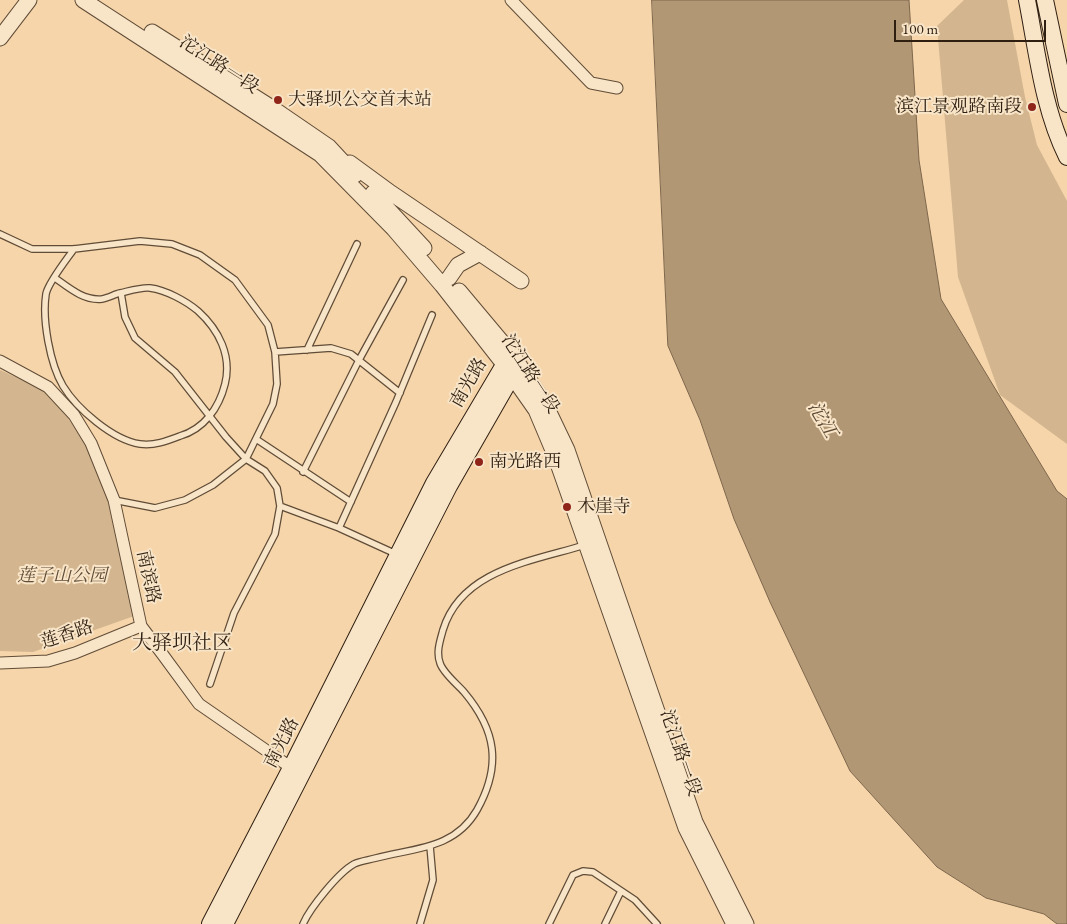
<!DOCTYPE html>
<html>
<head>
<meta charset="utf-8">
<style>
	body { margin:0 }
	#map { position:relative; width:1067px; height:924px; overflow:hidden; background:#f5d5a9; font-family:"EB Garamond",serif }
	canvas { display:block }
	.scale { position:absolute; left:894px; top:20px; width:152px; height:22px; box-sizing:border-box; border:2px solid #2f1f11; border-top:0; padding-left:6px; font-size:15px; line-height:18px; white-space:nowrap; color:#2f1f11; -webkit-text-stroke:4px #f8e4c7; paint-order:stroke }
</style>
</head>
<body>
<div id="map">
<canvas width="1067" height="924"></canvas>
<div class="scale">100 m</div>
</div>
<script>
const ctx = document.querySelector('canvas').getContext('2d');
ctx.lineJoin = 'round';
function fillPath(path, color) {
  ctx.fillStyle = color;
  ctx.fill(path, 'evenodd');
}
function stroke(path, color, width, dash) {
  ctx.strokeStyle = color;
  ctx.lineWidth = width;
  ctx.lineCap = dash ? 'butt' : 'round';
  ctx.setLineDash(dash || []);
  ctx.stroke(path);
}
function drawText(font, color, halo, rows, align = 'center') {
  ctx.font = font + ' "EB Garamond","Noto Serif SC",serif';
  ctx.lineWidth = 4;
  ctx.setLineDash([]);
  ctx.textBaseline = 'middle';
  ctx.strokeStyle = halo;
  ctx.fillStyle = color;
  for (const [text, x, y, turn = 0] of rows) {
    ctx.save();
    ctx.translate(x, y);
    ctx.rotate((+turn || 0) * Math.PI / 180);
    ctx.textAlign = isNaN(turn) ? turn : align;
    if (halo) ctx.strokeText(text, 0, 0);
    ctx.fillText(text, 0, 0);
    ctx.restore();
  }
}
const green = new Path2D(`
	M964 0H1007L1025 97 1037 145 1067 201V444L1000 395 958 277 937 26Z
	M0 370 40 388 68 418 89 450 107 496 134 616 33 652 0 651Z`);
const water = new Path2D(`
	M652 0H909L919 160 941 299 1057 491 1067 499V924H1057L1044 914 986 898 937 867 850 771 770 602 734 519 700 420 668 346Z`);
const service = new Path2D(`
	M0 234 32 249H74L140 241 172 244 200 255 235 280 268 325 275 352 277 384 273 404 246 459 213 485 185 500 155 508 114 500
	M55 278C69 288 84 301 102 299 108 298 115 294 120 293 129 291 142 287 150 288 166 290 186 301 198 311 219 330 232 356 225 384 219 408 204 429 180 436 167 441 154 446 140 444 113 440 77 409 63 386 50 364 42 320 46 294 48 283 67 259 74 249
	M121 293 125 317 135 338 175 372 226 437 246 459 265 471 277 488 280 506 275 534 234 613 210 684
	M307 350 357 244
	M275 352 331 348 351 354 400 393
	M256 439 351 502
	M303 472 359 360 403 280
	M280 506 339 528 396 554
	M339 528 396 402 432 315
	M303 924C310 908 338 873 354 864 360 861 369 860 376 858 414 848 455 849 477 810 502 765 496 730 464 692 457 684 443 673 440 663 436 652 440 641 443 630 461 570 532 561 585 545
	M420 924 433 880 430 846
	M549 924 573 875 583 871 593 872 635 900 657 924
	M605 924 621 891`);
const minor = new Path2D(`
	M511 0 591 83 617 88
	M0 361 48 387 74 415 91 443 114 500 141 626 163 655 199 704 296 771
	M0 663 48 661 75 653 141 626`);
const tertiary = new Path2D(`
	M83 0 320 154 394 229 442 285 503 363 536 410 555 455 686 828 734 924
	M152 32 272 108 329 147 355 175
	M0 38 29 0
	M350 163 391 193 521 281
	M373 193 424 248
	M449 278 458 265 480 253
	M459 291 511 353 545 404 567 450 695 822 746 924`);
const secondary = new Path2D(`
	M1027 0C1037 51 1043 109 1067 157
	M1045 0 1067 104
	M210 924 291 768 434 483 511 353
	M225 924 449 486 512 376 511 353`);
const markers = [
	[278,100,5,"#8f2418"],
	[1032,107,5,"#8f2418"],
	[479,462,5,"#8f2418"],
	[567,507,5,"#8f2418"]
];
const streetNames = [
	["沱江路一段",219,65,33],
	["沱江路一段",530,374,57],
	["南光路",469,383,-60],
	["南滨路",148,577,78],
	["莲香路",67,635,-18],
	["南光路",282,743,-63],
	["沱江路一段",680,753,71]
];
const poiNames = [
	["大驿坝公交首末站",288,100],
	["滨江景观路南段",1022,107,"right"],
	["南光路西",489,462],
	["木崖寺",577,507]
];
const parkNames = [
	["莲子山公园",62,576]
];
const waterNames = [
	["沱江",822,420,60]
];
const quarterNames = [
	["大驿坝社区",182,644]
];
fillPath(green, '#d3b68f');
fillPath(water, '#b29775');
stroke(water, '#7e674d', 1);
stroke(service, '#604c37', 8);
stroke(minor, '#604c37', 13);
stroke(tertiary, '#604c37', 17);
stroke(secondary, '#2f1f11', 18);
stroke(service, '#f8e4c7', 5.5);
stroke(minor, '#f8e4c7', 11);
stroke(tertiary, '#f8e4c7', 15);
stroke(secondary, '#f8e4c7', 16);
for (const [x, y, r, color] of markers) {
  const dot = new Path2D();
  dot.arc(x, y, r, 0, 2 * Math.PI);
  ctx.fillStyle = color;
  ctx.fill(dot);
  stroke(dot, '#f8e4c7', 2);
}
drawText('18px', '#2f1f11', '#f8e4c7', streetNames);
drawText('18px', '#2f1f11', '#f8e4c7', poiNames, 'left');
drawText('italic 18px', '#604c37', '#f8e4c7', parkNames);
drawText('italic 19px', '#5d4934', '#f8e4c7', waterNames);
drawText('20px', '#2f1f11', '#f8e4c7', quarterNames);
</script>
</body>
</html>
